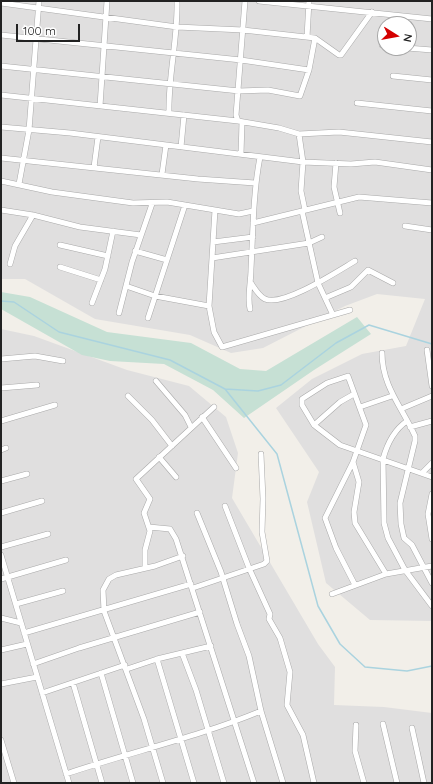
<!DOCTYPE html>
<html>
<head>
<meta charset="utf-8">
<style>
	body { margin:0 }
	#map { position:relative; width:433px; height:784px; overflow:hidden; background:#f2efe9; font-family:Quicksand,sans-serif }
	canvas { display:block }
	.frame { position:absolute; inset:0; border:2px solid #222; pointer-events:none }
	.north { position:absolute; left:377px; top:16px; width:40px; height:40px; box-sizing:border-box; background:#fff; border:1px solid #a7a7a7; border-radius:50%; rotate:101deg; font-size:11px; font-weight:700; line-height:16px; text-align:center; color:#222 }
	.north::after { content:''; display:block; margin:auto; width:14px; height:18px; background:#d40000; clip-path:polygon(50% 0,100% 100%,50% 72%,0 100%) }
	.scale { position:absolute; left:16px; top:24px; width:64px; height:18px; box-sizing:border-box; border:2px solid #222; border-top:0; padding-left:5px; font-size:12px; line-height:14px; white-space:nowrap; color:#222; -webkit-text-stroke:3px #fff; paint-order:stroke }
</style>
</head>
<body>
<div id="map">
<canvas width="433" height="784"></canvas>
<div class="frame"></div>
<div class="north">N</div>
<div class="scale">100 m</div>
</div>
<script>
const ctx = document.querySelector('canvas').getContext('2d');
ctx.lineJoin = 'round';
function fillPath(path, color) {
  ctx.fillStyle = color;
  ctx.fill(path, 'evenodd');
}
function stroke(path, color, width, dash) {
  ctx.strokeStyle = color;
  ctx.lineWidth = width;
  ctx.lineCap = dash ? 'butt' : 'round';
  ctx.setLineDash(dash || []);
  ctx.stroke(path);
}
const residential = new Path2D(`
	M1 1H432V621L370 620 326 583 307 502 319 472 276 408 312 379 362 354 406 346 425 299 377 294 345 306 263 348 231 353 190 335 95 319 25 279H1ZM385 24H409V48H385Z
	M1 329 34 336 127 370 189 386 226 417 238 453 232 498 318 644 335 667 334 705 384 707 432 713V783H1Z`);
const wetland = new Path2D(`
	M1 292 30 297 107 332 191 343 240 369 266 371 357 317 371 334 314 370 244 418 213 390 164 364 110 361 82 355 1 309Z`);
const stream = new Path2D(`
	M1 301 14 302 59 332 170 360 225 389 277 454 318 606 340 644 365 667 407 671 432 666
	M225 389 258 391 281 385 336 343 369 325 432 344`);
const minor = new Path2D(`
	M259 1 432 19
	M1 3 177 27 243 30 315 38 339 55H341L372 12
	M1 35 241 60 309 70
	M307 37 309 1
	M382 45H385
	M407 48 432 50
	M1 66 239 91 268 90 300 96 309 70 315 38
	M393 76 432 80
	M1 95 238 121 279 128 299 134 339 132 432 142
	M357 103 432 111
	M100 106 107 1
	M169 113C168 76 178 39 177 1
	M238 121 236 115 245 1
	M1 127 70 133 303 162 351 164 375 162 432 170
	M299 134 303 162 301 191 305 210
	M181 147 184 115
	M241 154 242 122
	M1 158 198 179 255 183
	M336 163 334 187 340 213
	M94 167 98 137
	M162 174 166 145
	M1 181 52 192 133 203 167 202 239 214 253 211
	M19 184 29 130 39 1
	M1 210 33 215 80 227 141 235
	M215 210 209 306 214 332 222 347 350 310
	M302 211 318 283 333 315
	M253 223 359 197 432 203
	M405 226 432 230
	M213 242 253 237
	M60 245 108 256
	M135 251 167 260
	M212 258 309 243 322 237
	M10 264 15 246 33 215
	M60 267 101 280
	M251 283C255 289 259 296 265 299 283 307 338 271 355 261
	M126 286 155 296 209 306
	M325 298 351 287 368 270 393 283
	M92 303 105 269 113 231
	M250 309C247 296 251 283 251 269 253 232 253 194 260 157
	M119 313 132 262 152 204
	M148 318 185 205
	M427 350 432 386
	M382 353C382 386 402 407 415 436V441L400 503 401 524 404 538 412 545 432 583
	M1 359 35 356 63 361
	M156 381 185 415 191 427
	M1 388 37 385
	M128 396 152 420 172 446
	M360 407 392 396
	M401 409 432 396
	M202 417 236 468
	M1 421 55 405
	M407 421C394 430 387 444 383 459L384 523 388 538 405 570 432 606
	M314 425 340 402 354 394
	M410 427 432 421
	M1 450 6 448
	M159 457 176 477
	M353 462 359 482 354 512 355 523 386 574
	M422 473 432 463
	M1 481 27 474
	M432 494 428 514 432 539
	M225 506 249 568 270 614 269 619 280 638 290 672 287 705 303 735 314 783
	M1 513 42 501
	M197 513 221 572 237 624 249 656 261 711 283 783
	M149 527 170 529 176 539 254 783
	M1 547 48 534
	M1 555 69 783
	M145 568V550L150 531 144 513 150 499 136 479 214 407
	M1 579 66 560
	M355 585 336 548 325 518 353 462 366 425 348 376 327 383 302 399V405L314 425 340 445 432 477
	M193 588 264 564 267 561 262 532 263 499 261 454
	M332 594 386 574 432 566
	M16 604 63 591
	M1 618 21 623
	M24 633 191 584
	M1 650 27 644
	M182 653 196 690 224 783
	M157 659 194 783
	M33 664 79 648 200 612
	M127 669 157 659 211 646
	M101 673 133 783
	M73 683 102 783
	M1 684 37 677
	M42 693 125 665
	M383 724 397 783
	M356 725 355 751 364 783
	M412 728 424 783
	M1 740 14 783
	M66 774C131 752 198 737 261 711
	M163 783 144 719 104 611 103 590 109 579 116 575 155 566 183 556`);
fillPath(residential, '#e0dfdf');
fillPath(wetland, '#c6e0d4');
stroke(stream, '#aad3df', 1.5);
stroke(minor, '#a9a9a9', 6);
stroke(minor, '#fff', 5);
</script>
</body>
</html>
